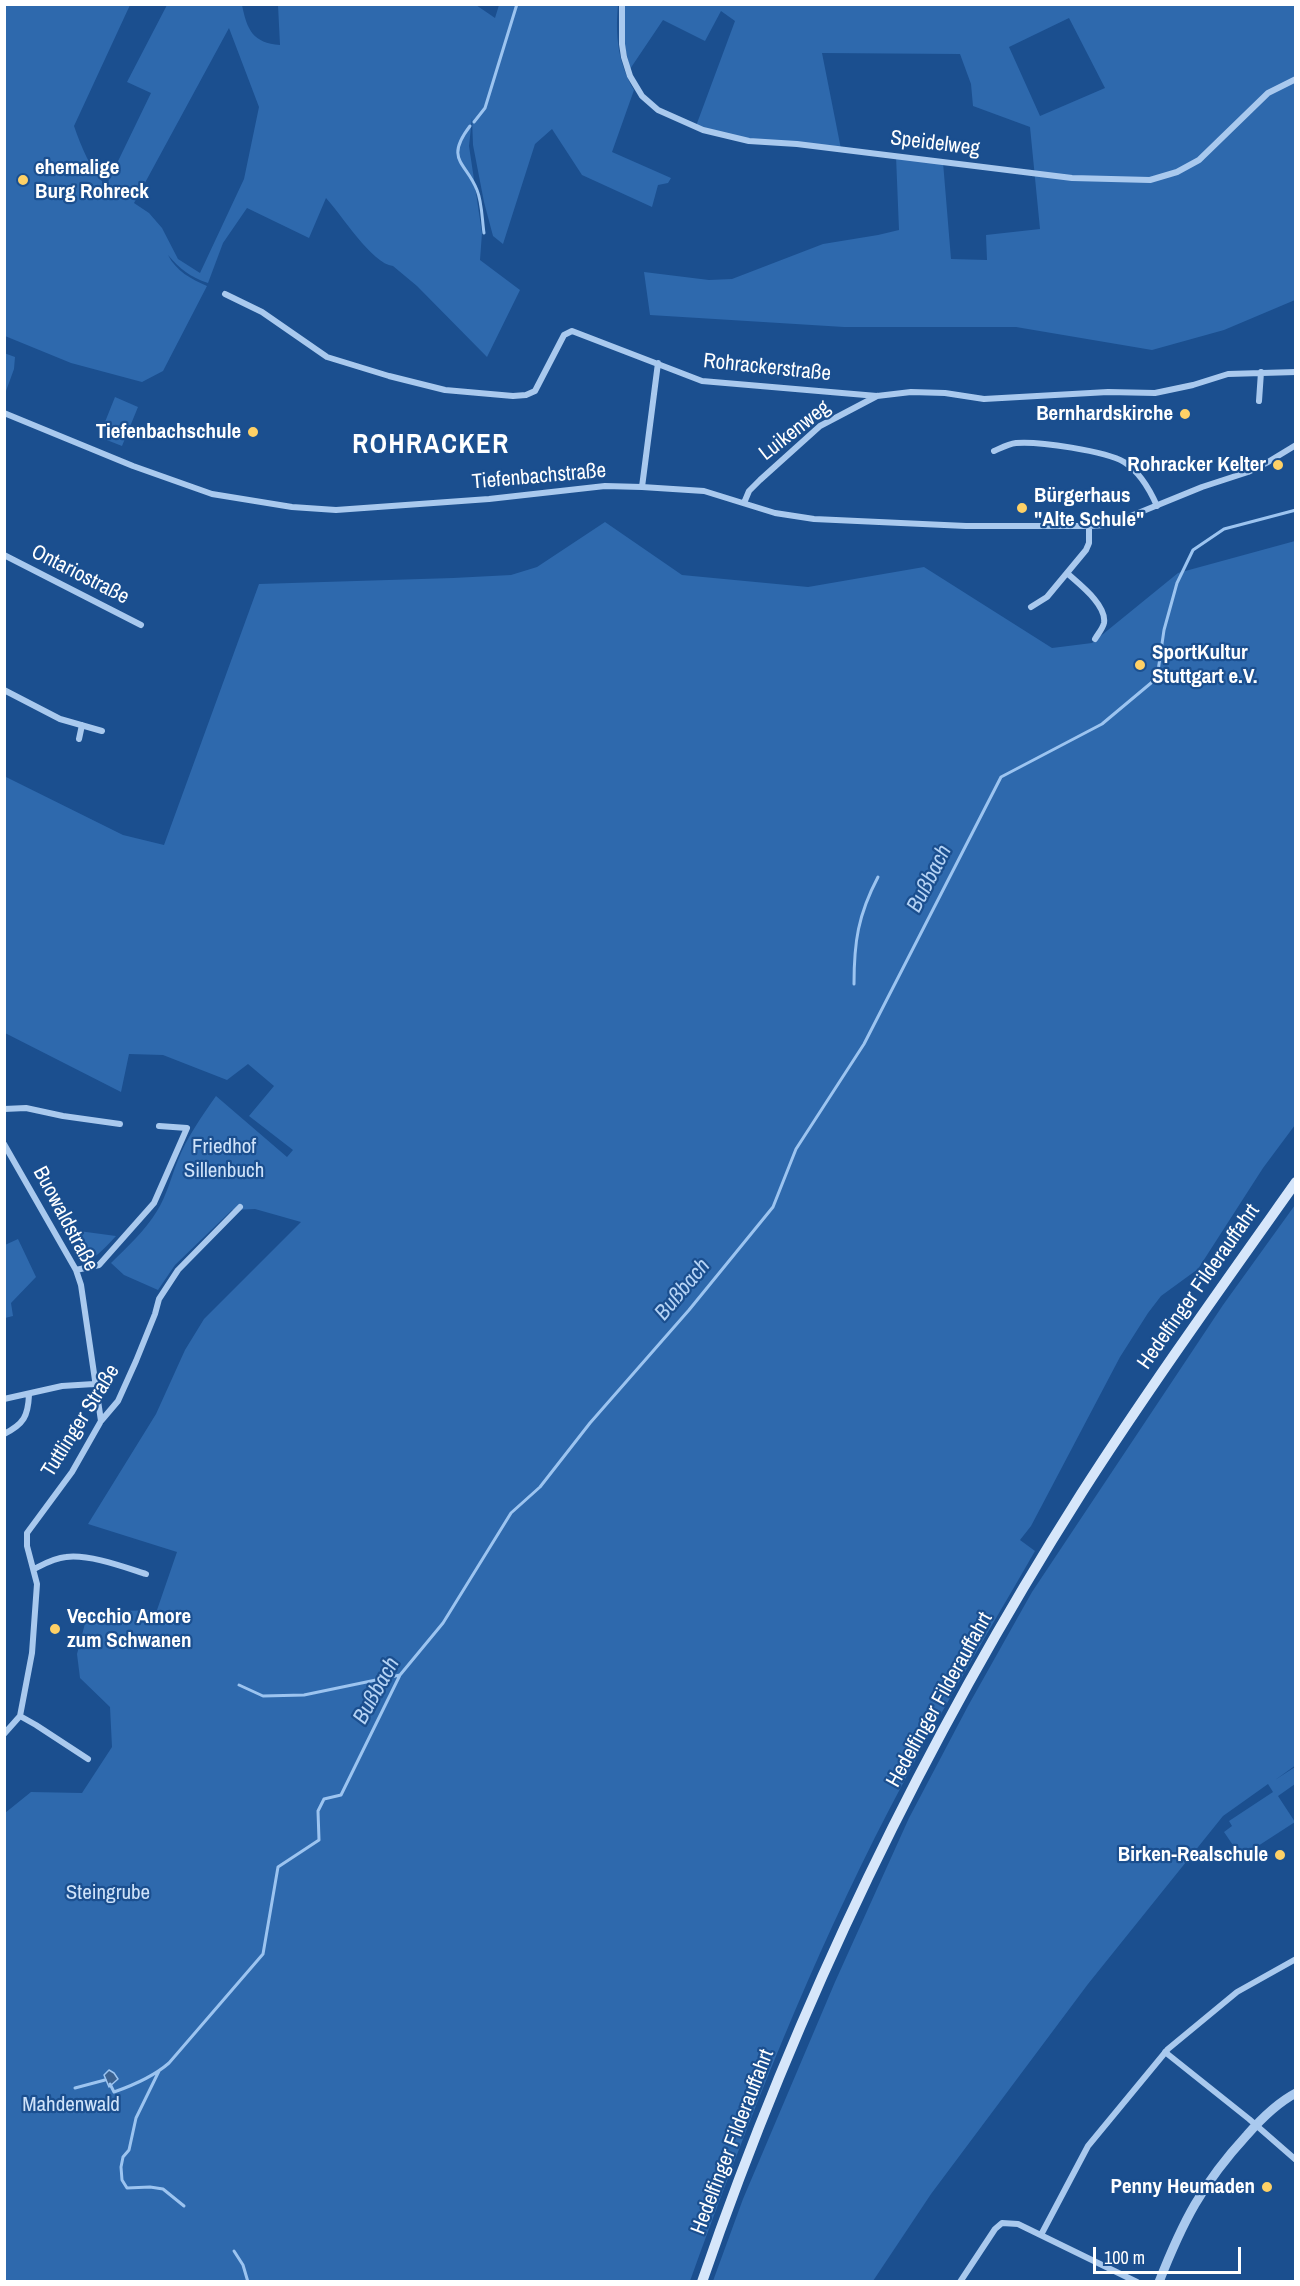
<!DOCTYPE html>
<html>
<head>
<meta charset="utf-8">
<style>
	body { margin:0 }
	#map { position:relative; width:1300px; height:2286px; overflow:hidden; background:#1b4f8f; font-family:"Archivo Narrow",sans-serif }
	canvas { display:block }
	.frame { position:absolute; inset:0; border:6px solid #fff; pointer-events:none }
	.scale { position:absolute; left:1093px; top:2247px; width:148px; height:27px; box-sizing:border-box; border:3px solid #fff; border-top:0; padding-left:8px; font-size:18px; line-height:21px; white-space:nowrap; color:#fff; -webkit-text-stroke:4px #1b4f8f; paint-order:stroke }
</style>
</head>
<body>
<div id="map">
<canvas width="1300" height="2286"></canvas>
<div class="frame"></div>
<div class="scale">100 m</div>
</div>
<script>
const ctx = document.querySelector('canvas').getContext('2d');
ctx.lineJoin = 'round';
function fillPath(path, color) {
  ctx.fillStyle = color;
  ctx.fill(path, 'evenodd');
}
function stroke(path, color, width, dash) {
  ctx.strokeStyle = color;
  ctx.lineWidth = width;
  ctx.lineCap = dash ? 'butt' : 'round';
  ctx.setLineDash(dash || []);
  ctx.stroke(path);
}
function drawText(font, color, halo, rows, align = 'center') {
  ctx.font = font + ' "Archivo Narrow",sans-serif';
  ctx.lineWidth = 4.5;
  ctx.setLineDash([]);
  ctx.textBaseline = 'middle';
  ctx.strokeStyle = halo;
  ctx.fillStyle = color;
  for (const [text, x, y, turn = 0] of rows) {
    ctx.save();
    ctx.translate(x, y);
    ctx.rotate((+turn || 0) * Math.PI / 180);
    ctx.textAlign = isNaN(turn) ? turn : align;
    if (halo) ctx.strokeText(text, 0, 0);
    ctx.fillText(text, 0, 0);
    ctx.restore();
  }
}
const green = new Path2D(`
	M5 4 130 5 74 126C82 149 90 168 106 186L151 93 127 82 167 5H242C247 30 253 43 280 45L278 5H476L495 18 499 5H618C615 35 618 63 634 90L612 152 671 178 668 183 658 185 652 207 582 175 552 129 535 144 503 244 493 236 484 202 473 145 472 118 469 146 482 233 480 260 520 290 487 357 417 286 393 266C372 264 341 214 326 198L309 238 247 208 223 243 208 283C190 277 180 269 168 255 176 271 191 279 207 286L163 371 142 382 71 363 5 336ZM229 28 259 107 244 179 200 273 178 259 162 228 149 213 134 203Z
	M624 5H1295V300L1224 330 1152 350 1016 327H844L650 315 644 272 709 280 732 279 823 244 878 235 899 230 896 156 943 162 951 259 987 260 986 235 1040 229 1030 127 973 106 971 84 960 54 822 53 841 149 749 139 696 126 735 21 721 11 705 41 663 20 630 69 623 38ZM1069 18 1105 88 1040 116 1009 47Z
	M4 353 15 357 14 369 6 391Z
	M115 397 138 407 122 446 99 437Z
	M605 522 682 575 808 587 924 567 1052 648 1092 643 1178 573 1295 541V1125L1263 1168 1198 1269 1161 1296 1148 1313 1120 1357 1031 1526 1020 1540 1035 1551C986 1636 935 1721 890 1808 811 1960 748 2121 690 2281H5V1813L31 1792 82 1793 112 1747 110 1707 80 1678 77 1654 88 1612 157 1610 177 1552 88 1524 156 1414 185 1350 204 1319 301 1222 255 1209 232 1210 175 1265 158 1290 124 1275 111 1263C127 1247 145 1231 157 1211 167 1195 171 1177 178 1160 187 1137 202 1116 216 1096L287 1157 293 1150 249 1116 274 1086 248 1064 227 1080 163 1055 129 1054 121 1092 5 1033 4 776 123 835 164 845 259 584 453 578 511 575 537 567Z
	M1295 1205 1296 1765 1275 1780 1295 1767V1784L1278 1796 1295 1822 1241 1857 1224 1832 1232 1826 1229 1821 1273 1792 1268 1784 1223 1816 1088 1984 931 2194 873 2281H713L743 2199 835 1982 909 1818 968 1706 1032 1592 1223 1305Z
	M64 1229 116 1236C87 1267 82 1271 64 1229Z
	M18 1239 36 1277 11 1303 13 1316 5 1318V1245Z`);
const water = new Path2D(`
	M109 2070 114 2073 118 2079 109 2087 104 2075Z`);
const stream = new Path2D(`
	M474 122 485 108 517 4
	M470 126C444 160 466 162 477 190 482 202 482 219 484 233
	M854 984C854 942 858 915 878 877
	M239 1685 263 1696 304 1695 400 1675
	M159 2071 136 2118 129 2150 123 2157 121 2167 122 2180 127 2188 150 2187 163 2189 184 2206
	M110 2084 114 2092C134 2085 153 2077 169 2063L263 1954 278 1867 319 1840 318 1811 324 1799 341 1795 400 1675 443 1623 511 1513 540 1487 590 1423 689 1310 773 1207 796 1149 864 1044 1001 777 1102 724 1157 678 1164 630 1177 583 1193 550 1224 529 1296 510
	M75 2088 105 2080
	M234 2251 243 2265 248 2282`);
const minor = new Path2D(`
	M622 4V44L624 57 630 76 642 96 658 110 703 130 749 141 797 144 1072 178 1150 180 1177 172 1199 160 1268 93 1296 79
	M225 294 262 312 327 357 389 376 445 390 513 396 526 395 535 391 564 335 572 331 702 381 877 396 911 392 945 393 984 399 1108 392 1155 393 1193 385 1228 374 1296 372
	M1259 401 1261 372
	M4 413 133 466 212 494 292 507 336 510 489 499 605 486 642 487 704 491 775 513 814 519 966 526H1089L1105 525 1121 520 1202 487 1248 472 1268 462 1296 445
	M994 451C1001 448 1008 444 1016 443 1038 441 1106 451 1124 462 1140 472 1150 490 1157 506
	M642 487 658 363
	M744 503 749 491 760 480 820 426 877 396
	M4 555 141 625
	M1068 574C1079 584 1107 605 1104 623 1103 628 1098 634 1095 639
	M1031 607 1047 597 1086 550 1089 543V526
	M4 690 60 719 102 731
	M79 739 82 725
	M4 1109 26 1108 63 1116 120 1124
	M4 1144 76 1270 81 1285 101 1421
	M76 1270 99 1265 154 1203 187 1128 159 1126
	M4 1399 62 1386 94 1384
	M4 1434C24 1424 28 1416 29 1395
	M34 1569C44 1564 54 1558 66 1557 89 1554 124 1567 146 1574
	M20 1716 36 1725 88 1759
	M4 1734 20 1716 32 1653 37 1584 27 1546V1533L72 1472 101 1421 118 1401 136 1361 155 1314 159 1299 178 1270 240 1207
	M1165 2052 1249 2119 1296 2160
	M1042 2233 1088 2146 1168 2049 1237 1992 1296 1959
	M960 2282 995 2229 1002 2223 1018 2224 1137 2282`);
const tertiary = new Path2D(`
	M1159 2282C1183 2221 1202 2184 1247 2135 1261 2119 1277 2103 1296 2093`);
const secondary = new Path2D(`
	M702 2282C797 2006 925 1740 1081 1494 1149 1388 1223 1285 1296 1182`);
const markers = [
	[23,180,6,"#ffd166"],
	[1185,414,6,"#ffd166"],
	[253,432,6,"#ffd166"],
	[1278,465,6,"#ffd166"],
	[1022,508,6,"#ffd166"],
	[1140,665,6,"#ffd166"],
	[55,1629,6,"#ffd166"],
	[1280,1855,6,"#ffd166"],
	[1267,2187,6,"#ffd166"]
];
const streetNames = [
	["Speidelweg",935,144,7],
	["Rohrackerstraße",767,368,6],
	["Luikenweg",795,431,-38],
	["Tiefenbachstraße",539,477,-5],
	["Ontariostraße",80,575,27],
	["Buowaldstraße",65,1219,62],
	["Hedelfinger Filderauffahrt",1199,1287,-55],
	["Tuttlinger Straße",81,1421,-58],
	["Hedelfinger Filderauffahrt",940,1700,-61],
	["Hedelfinger Filderauffahrt",733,2142,-69]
];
const poiNames = [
	["ehemalige",35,168,"left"],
	["Burg Rohreck",35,192,"left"],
	["Bernhardskirche",1173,414],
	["Tiefenbachschule",241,432],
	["Rohracker Kelter",1266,465],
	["Bürgerhaus",1034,496,"left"],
	["\"Alte Schule\"",1034,520,"left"],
	["SportKultur",1152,653,"left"],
	["Stuttgart e.V.",1152,677,"left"],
	["Vecchio Amore",67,1617,"left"],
	["zum Schwanen",67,1641,"left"],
	["Birken-Realschule",1268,1855],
	["Penny Heumaden",1255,2187]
];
const parkNames = [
	["Friedhof",224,1147],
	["Sillenbuch",224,1171],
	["Steingrube",108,1893],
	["Mahdenwald",71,2105]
];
const waterNames = [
	["Bußbach",930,879,-63],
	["Bußbach",683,1290,-50],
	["Bußbach",377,1691,-61]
];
const districtNames = [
	["ROHRACKER",431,446]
];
fillPath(green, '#2e69ad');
fillPath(water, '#3c6290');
stroke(water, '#9cc4f0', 1.5);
stroke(stream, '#9cc4f0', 3);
stroke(minor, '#a9c9ee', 6);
stroke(tertiary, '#a9c9ee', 9);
stroke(secondary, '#d6e6fa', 10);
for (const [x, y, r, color] of markers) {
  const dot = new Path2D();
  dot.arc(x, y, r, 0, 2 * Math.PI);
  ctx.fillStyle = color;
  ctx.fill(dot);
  stroke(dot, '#1b4f8f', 2);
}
drawText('21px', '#fff', '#1b4f8f', streetNames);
drawText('bold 21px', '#fff', '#1b4f8f', poiNames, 'right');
drawText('21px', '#cfe3fa', '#1b4f8f', parkNames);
drawText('italic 22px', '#b5d3f5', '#1b4f8f', waterNames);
ctx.letterSpacing = '1.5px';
drawText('bold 27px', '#fff', '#1b4f8f', districtNames);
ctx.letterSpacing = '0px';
</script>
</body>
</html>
